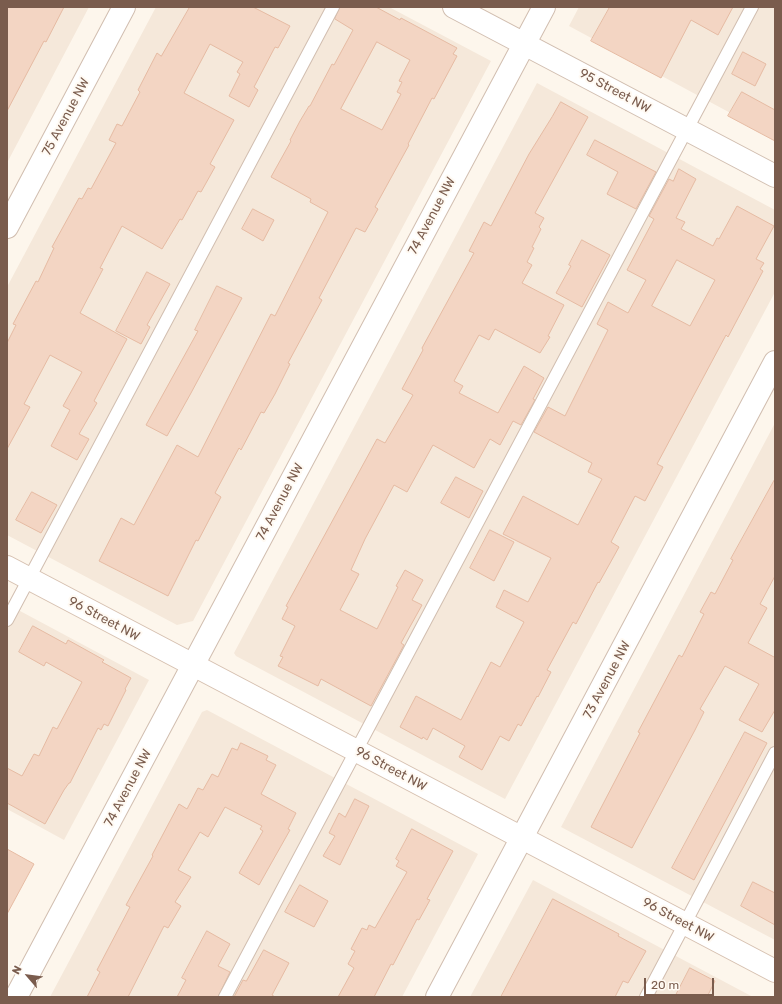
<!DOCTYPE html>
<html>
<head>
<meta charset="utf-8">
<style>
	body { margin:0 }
	#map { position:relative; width:782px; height:1004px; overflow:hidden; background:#fdf6ec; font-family:Rubik,sans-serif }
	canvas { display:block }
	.frame { position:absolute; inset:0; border:8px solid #7a5c4d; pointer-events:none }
	.north { position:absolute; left:8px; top:956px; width:40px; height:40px; -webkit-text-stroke:3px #fffaf3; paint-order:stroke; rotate:298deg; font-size:11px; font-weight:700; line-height:16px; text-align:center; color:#7a5c4d }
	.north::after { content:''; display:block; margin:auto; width:14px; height:18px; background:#7a5c4d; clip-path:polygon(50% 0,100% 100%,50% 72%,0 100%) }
	.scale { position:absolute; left:644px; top:978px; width:70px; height:18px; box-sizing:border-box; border:2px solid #7a5c4d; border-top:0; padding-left:5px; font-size:12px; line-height:14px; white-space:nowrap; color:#7a5c4d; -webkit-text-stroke:3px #fffaf3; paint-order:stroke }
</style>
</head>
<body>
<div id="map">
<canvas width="782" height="1004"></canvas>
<div class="frame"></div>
<div class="north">N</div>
<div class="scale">20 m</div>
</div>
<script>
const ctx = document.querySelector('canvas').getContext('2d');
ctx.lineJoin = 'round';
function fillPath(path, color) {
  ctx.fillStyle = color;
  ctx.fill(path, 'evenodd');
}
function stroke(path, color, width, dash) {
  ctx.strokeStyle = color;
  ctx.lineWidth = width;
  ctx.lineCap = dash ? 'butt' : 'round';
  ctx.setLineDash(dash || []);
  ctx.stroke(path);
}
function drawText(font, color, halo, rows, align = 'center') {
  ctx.font = font + ' Rubik,sans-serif';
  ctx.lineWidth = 4;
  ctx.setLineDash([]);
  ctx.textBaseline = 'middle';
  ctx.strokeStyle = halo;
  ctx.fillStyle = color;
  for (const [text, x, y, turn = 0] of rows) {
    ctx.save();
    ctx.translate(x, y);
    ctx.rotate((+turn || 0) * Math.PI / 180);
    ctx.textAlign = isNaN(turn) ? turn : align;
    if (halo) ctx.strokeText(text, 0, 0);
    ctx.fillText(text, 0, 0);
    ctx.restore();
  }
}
const residential = new Path2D(`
	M7 7H89L7 163Z
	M156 7H389L491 61 193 621 177 625 7 535V287Z
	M579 7H775V137L569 26Z
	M537 83 775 210V292L505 799 236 656 234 653Z
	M775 423V940L561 827Z
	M7 604 149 680 64 840 7 809Z
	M207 710 478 854 402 997H50L202 712Z
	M533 880 753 997H470Z`);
const building = new Path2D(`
	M7 7H64L46 42 44 41 7 111Z
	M190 7H253L290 26 278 48 275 47 254 87 258 90 249 107 229 96 240 74 237 72 243 62 210 44 184 93 234 120 210 164 215 167 201 192 198 191 182 220 180 219 162 249 122 226 100 268 103 269 80 313 127 339 94 401 97 403 79 434 89 439 77 460 51 446 70 410 63 406 82 372 50 355 24 404 30 407 7 449V343L16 325 13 324 36 281 38 282 54 248 52 247 79 198 82 199 88 188 91 189 116 143 109 140 117 124 122 126 140 92 138 90 157 53 161 56Z
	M340 7H376L400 20 401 18 457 48 453 54 457 56 434 99 432 98 408 144 409 145 375 207 378 209 365 232 356 228 319 298 322 300 288 363 290 364 275 394 264 413 261 412 241 450 239 448 215 493 221 497 198 541 196 540 168 596 99 561 121 518 134 525 177 445 198 457 271 314 275 316 328 212 310 202 311 199 271 177 291 141 290 140 300 121 309 106H310L332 64 334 65 353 30 335 19ZM377 42 410 60 399 81 402 82 397 92 401 94 382 130 341 109Z
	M610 7H733L718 35 691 20 661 78 591 41Z
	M743 52 766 64 755 86 732 74Z
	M742 92 775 110V141L728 116Z
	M561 102 588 117 535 213 544 218 539 227 541 229 532 247 534 248 527 262 532 265 522 283 564 305 548 336 550 337 540 353 495 329 489 340 479 335 454 381 463 386 459 393 498 413 524 366 544 378 533 399 535 400 521 425 513 421 500 445 490 439 474 468 433 445 407 492 394 485 365 539 351 570 359 574 340 610 377 629 398 587 396 586 405 570 423 580 412 600 422 605 401 643 404 645 371 706 321 679 318 686 278 666 283 657 280 656 295 626 282 619 288 607 286 606 377 439 385 443 413 395 402 389 423 350 422 348 474 253 469 251 484 222 491 226 529 154 552 117Z
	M595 140 656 172 636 209 607 194 618 172 587 155Z
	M679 169 696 179 676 218 685 222 681 229 713 246 717 238 719 239 737 206 774 226 756 259 764 263 760 269 763 271 728 337 726 335 657 464 663 467 645 501 635 496 611 542 619 547 599 583 598 582 576 624 573 622 547 670 551 672 538 697 537 696 521 726 518 724 509 741 500 736 482 770 459 757 465 746 433 728 427 740 423 737 422 739 400 727 416 696 461 720 491 662 500 667 524 622 496 607 504 590 528 602 551 558 503 534 523 496 578 525 602 479 588 472 592 463 534 432 548 407 565 416 608 330 597 324 608 302 628 313 646 280 627 270 654 219 649 216 669 179 673 181ZM677 260 715 280 690 326 652 306Z
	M253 209 274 220 263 241 242 229Z
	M582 240 610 255 582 307 556 293 571 266 569 265Z
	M147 272 170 284 147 325 150 327 141 344 116 331Z
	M217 286 242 298 191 393 167 436 146 425 198 331 195 330Z
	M456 477 483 491 469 518 441 503Z
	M775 479V576L760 604 767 608 748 643 774 657 775 656V710L762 732 739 720 759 684 725 666 700 709 704 712 695 730 632 848 591 827 640 733 638 732 679 655 682 657 704 614 700 612 711 592 715 594 733 560 731 559Z
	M32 492 57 505 41 533 16 520Z
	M490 530 514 542 494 581 470 568Z
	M33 626 66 644 68 640 104 660 102 662 131 678 125 689 126 690 108 726 104 724 101 730 98 728 70 783H69L64 790 45 824 7 803V768L22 776 34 754 39 756 53 727 57 729 82 682 46 662 44 666 19 652Z
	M745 732 767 743 694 880 672 868Z
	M241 743 268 756 266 760 276 765 261 794 296 813 288 829 290 830 259 885 239 873 263 831 260 829 262 826 225 807 208 837 200 832 178 870 191 877 175 902 181 906 168 928 164 926 128 997H87L100 972 97 970 130 907 126 905 153 856 152 855 179 804 187 809 198 788 203 790 212 774 218 777 232 748 237 750Z
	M355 799 369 806 340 865 323 856 335 836 329 833 339 813 345 817Z
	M412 829 453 851 427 899 430 900 419 920 417 919 393 965 391 964 374 997H338L354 968 348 964 355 951 351 949 362 928 367 930 369 925 375 928 407 872 396 866 399 861 396 859Z
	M7 849 34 864 7 914Z
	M753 882 775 893V925L741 906Z
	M300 885 328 901 314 927 285 912Z
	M553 899 619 934 618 936 646 951 628 983 623 981 615 997H501Z
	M207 931 230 944 218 966 230 972 218 997H177L186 980 182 978Z
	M264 950 289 963 272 995 275 997H234L243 980 246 981Z
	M690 968 715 981 707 997H675Z`);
const lane = new Path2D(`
	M7 620 333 7
	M225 997 752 7
	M646 997 775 753`);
const street = new Path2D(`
	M454 7 775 176
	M7 227 124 7
	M16 997 544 7
	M437 997 775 362`);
const secondary = new Path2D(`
	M7 567 775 971`);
const streetNames = [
	["95 Street NW",615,91,28],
	["75 Avenue NW",66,117,-62],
	["74 Avenue NW",432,216,-62],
	["74 Avenue NW",280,502,-62],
	["96 Street NW",104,619,28],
	["73 Avenue NW",607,680,-62],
	["96 Street NW",391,769,28],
	["74 Avenue NW",128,788,-62],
	["96 Street NW",678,920,28]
];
fillPath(residential, '#f5e8da');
fillPath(building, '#f3d5c3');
stroke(building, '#e6bba3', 1);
stroke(lane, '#d1beb0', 14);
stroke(street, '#d1beb0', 24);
stroke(secondary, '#d6c0b0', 24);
stroke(lane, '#fff', 12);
stroke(street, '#fff', 22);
stroke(secondary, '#fff', 22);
drawText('13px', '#7a5c4d', '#fffaf3', streetNames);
</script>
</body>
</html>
